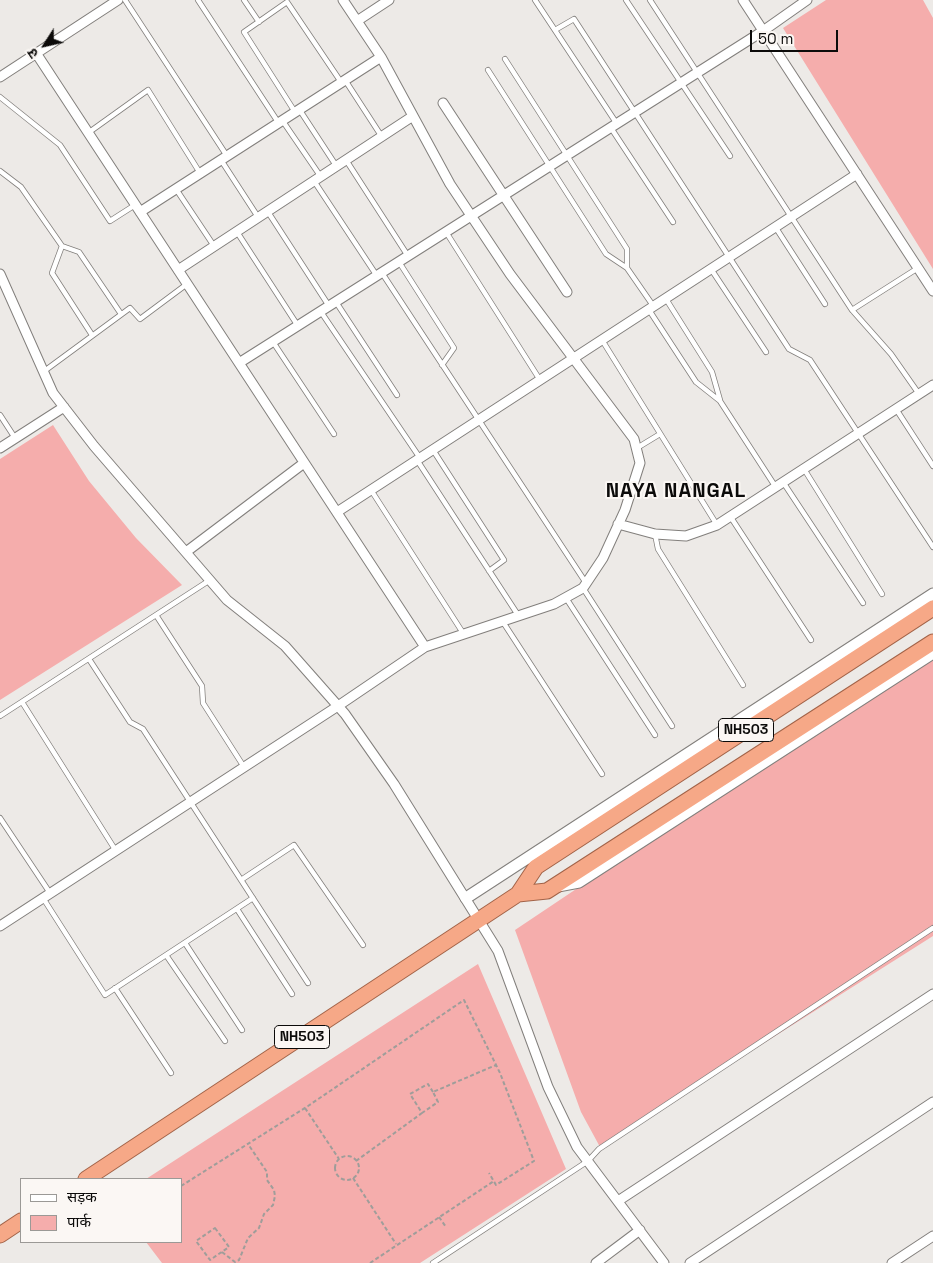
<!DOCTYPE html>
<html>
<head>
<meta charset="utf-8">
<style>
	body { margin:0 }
	#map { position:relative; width:933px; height:1263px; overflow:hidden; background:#edeae7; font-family:"Space Grotesk","Noto Sans Devanagari",sans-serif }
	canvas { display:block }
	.legend { position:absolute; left:20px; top:1178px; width:162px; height:65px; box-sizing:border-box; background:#fbf7f4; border:1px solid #9b9996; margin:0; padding:6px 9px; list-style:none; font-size:15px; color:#0c0b0a }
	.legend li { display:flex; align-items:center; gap:10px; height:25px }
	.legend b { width:25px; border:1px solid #9b9996 }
	.north { position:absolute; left:20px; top:20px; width:50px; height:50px; -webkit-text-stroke:4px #fbf7f4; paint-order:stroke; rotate:235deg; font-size:14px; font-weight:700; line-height:20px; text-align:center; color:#0c0b0a }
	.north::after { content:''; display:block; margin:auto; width:18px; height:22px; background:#0c0b0a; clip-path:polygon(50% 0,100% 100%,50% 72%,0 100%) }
	.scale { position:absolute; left:750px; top:30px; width:88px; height:22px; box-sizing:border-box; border:2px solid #0c0b0a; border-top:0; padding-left:6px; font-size:15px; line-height:18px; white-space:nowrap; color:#0c0b0a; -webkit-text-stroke:4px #fbf7f4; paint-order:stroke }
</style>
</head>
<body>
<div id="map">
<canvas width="933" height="1263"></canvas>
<ul class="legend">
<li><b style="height:6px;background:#fff"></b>सड़क</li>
<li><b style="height:14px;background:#f5adac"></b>पार्क</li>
</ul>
<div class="north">उ</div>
<div class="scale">50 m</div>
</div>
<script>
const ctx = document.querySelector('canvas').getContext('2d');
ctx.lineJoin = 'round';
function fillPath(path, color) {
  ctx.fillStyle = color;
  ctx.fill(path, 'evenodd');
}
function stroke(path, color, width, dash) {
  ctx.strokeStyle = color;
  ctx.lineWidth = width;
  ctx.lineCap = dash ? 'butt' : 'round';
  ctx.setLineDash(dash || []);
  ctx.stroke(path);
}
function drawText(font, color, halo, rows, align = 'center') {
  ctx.font = font + ' "Space Grotesk",sans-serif';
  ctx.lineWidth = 4;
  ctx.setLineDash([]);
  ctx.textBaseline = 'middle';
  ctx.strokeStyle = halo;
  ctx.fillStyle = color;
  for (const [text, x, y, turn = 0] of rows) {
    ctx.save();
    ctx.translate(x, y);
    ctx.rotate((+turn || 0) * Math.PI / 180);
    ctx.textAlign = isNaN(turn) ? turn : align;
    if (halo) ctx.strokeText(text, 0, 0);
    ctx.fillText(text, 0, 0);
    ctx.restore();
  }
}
const green = new Path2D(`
	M826 0H923L933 18V269L783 28Z
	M53 425 89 481 136 538 182 585 0 700V459Z
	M933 650V936L600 1147 581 1112 515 930Z
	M478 964 566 1169 420 1263H162L146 1242H181V1179H146Z`);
const path = new Path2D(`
	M433 1092 428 1084 410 1094 422 1113 438 1102 433 1092 496 1065
	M305 1108 339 1159
	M335 1168a12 12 0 1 1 24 0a12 12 0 1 1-24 0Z
	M356 1161 422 1113
	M353 1178 396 1244
	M181 1186 308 1106 464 1000 500 1073 534 1161 496 1185 489 1173
	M439 1217 446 1227
	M215 1228 229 1247 210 1260 196 1241Z
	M222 1252 235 1262 239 1260 248 1238 259 1228 264 1214 273 1205 275 1196 274 1190 267 1180V1172L248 1144
	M370 1263 494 1181`);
const service = new Path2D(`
	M125 0 227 156
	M198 0 278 122
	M244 0 259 22
	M535 0 617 124
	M626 0 730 156
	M650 0 852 310 918 268
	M555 30 574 19 789 349 810 360 933 547
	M505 59 627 249V268
	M488 70 606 254 627 268 654 307
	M345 80 382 137
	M0 97 60 145 110 221 135 205
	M299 109 337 167
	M295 112 244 32 287 2 341 82
	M282 120 321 177
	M611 128 673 222
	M88 133 148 90 200 173
	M221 160 258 217
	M346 160 408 256
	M0 171 21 187 62 246 79 252 121 314
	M314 181 377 276
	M176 189 214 246
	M268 212 329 306
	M776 228 825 304
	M237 232 298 326
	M446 232 540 380
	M62 246 52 273 92 335
	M399 262 454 348 442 365
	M711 269 766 352
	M382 273 586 583
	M666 299 712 372 720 400
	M336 302 397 395
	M649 310 696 382 720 401 775 486
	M852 310 891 354 919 394
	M321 312 420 458
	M602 340 717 525
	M273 342 334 434
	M43 372 130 308 140 319 187 284
	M896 409 933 466
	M0 415 15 438
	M637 448 660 434
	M433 450 504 560 489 571
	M417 460 518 615
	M804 469 882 594
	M783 482 863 603
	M371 490 463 633
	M730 516 811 640
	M655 534 658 549 743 685
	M583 588 672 726
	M566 598 655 735
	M156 615 202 686 203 703 244 767
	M503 622 602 774
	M89 659 130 722 143 729 308 983
	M22 702 116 851
	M0 716 210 580
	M0 818 50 893
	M241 880 294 845 363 945
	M43 898 105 995 253 898
	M237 909 292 994
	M185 943 242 1030
	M166 955 225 1041
	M115 988 171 1073
	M433 1263 588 1161 599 1149 933 928`);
const minor = new Path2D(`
	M743 0 933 291
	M357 21 389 0
	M36 53 425 647
	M0 77 118 0
	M443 103 567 292
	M140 212 381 57
	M178 270 413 116
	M0 274 53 393 94 446 227 600 285 646 345 714 394 784 498 951 548 1087 577 1147 664 1263
	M239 363 763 31 807 0
	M0 448 64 407
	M337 512 857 174
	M618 524 655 534 686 536 717 525 933 385
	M186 552 304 463
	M0 926 338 706 425 647 554 604 583 588 603 558 625 510 640 463 634 439 510 274 450 184 381 57 343 0
	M618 1201 933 994
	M596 1263 640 1230
	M690 1263 933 1102
	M892 1263 933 1236`);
const tertiary = new Path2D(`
	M558 886 579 882 933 653
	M466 898 933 594`);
const trunk = new Path2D(`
	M518 894 547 891 933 642
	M86 1179 518 894 536 867 933 608
	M0 1235 21 1221`);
const shields = [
	[746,730,55],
	[302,1037,55]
];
const shieldNames = [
	["NH503",746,730],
	["NH503",302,1037]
];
const districtNames = [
	["NAYA NANGAL",676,492]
];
fillPath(green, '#f5adac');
stroke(service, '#827f7c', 6);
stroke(minor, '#827f7c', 11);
stroke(tertiary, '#827f7c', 13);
stroke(trunk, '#a26348', 17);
stroke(path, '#9f9d9a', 2, [4, 2.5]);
stroke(service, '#fff', 4.5);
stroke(minor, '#fff', 9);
stroke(tertiary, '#fff', 11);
stroke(trunk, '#f6a887', 15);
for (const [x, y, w] of shields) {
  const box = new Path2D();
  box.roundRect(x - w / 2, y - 11.5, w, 23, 4);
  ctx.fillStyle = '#fbf7f4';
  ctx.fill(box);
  stroke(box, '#0c0b0a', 1);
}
drawText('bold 14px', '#0c0b0a', null, shieldNames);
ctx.letterSpacing = '1px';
drawText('bold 20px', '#0c0b0a', '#fbf7f4', districtNames);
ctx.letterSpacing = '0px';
</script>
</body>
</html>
